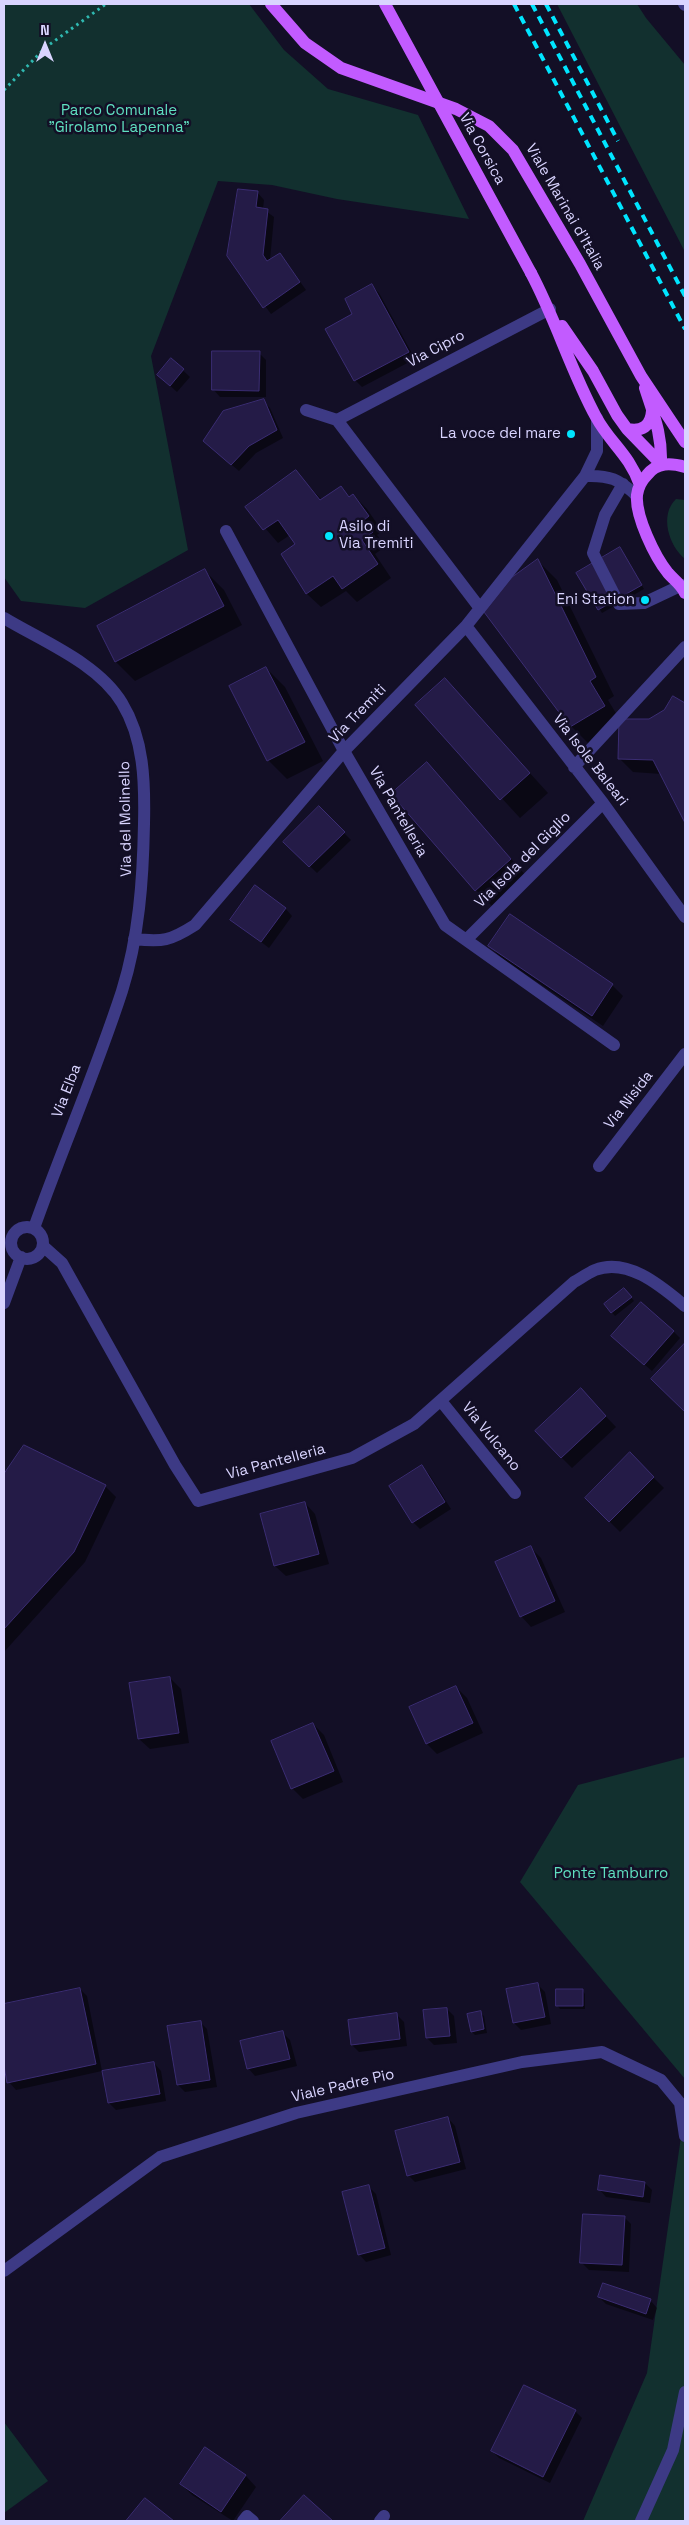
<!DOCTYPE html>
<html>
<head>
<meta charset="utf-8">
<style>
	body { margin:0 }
	#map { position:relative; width:689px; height:2525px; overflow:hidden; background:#130f26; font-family:"Space Grotesk",sans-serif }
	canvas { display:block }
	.frame { position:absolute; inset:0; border:5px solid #d9d4ff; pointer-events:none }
	.north { position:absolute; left:20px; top:20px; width:50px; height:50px; -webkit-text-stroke:4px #130f26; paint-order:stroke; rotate:0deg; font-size:14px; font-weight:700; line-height:20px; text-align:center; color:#d9d4ff }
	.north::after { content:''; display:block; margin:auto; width:18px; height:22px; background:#d9d4ff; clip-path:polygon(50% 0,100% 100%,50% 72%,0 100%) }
</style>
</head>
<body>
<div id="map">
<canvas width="689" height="2525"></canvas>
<div class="frame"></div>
<div class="north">N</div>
</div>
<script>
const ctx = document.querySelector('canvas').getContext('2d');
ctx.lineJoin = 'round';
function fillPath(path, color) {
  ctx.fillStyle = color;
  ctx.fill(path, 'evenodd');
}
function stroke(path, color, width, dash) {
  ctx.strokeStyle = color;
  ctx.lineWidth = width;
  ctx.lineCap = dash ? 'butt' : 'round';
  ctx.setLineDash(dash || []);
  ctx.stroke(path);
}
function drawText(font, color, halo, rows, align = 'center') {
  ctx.font = font + ' "Space Grotesk",sans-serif';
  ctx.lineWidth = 5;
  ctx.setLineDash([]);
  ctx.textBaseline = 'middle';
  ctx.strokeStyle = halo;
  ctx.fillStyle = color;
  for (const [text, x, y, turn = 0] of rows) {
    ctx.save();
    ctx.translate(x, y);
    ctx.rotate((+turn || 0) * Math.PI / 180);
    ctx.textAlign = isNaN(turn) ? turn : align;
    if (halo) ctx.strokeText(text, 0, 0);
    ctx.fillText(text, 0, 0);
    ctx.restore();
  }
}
const green = new Path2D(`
	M4 4H249L284 50 328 89 418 115 469 219 337 199 272 185 218 181 151 356 188 550 85 608 21 601 4 577Z
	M557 4H637L646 18 685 65V252Z
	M676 499 685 500V559C669 546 659 515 676 499Z
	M685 1757V2079L520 1882 578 1785Z
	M685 2109V2521H583L647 2373Z
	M4 2422 48 2481 4 2513Z`);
const shadow = new Path2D(`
	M257 192 264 200 263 209 274 217 270 260 280 254 306 290 271 314 228 256Z
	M372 286 379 293 415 359 362 387 355 380 354 314Z
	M259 353 266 360V397H220L213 389Z
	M172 360 190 377 177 392 166 382Z
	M263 401 270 408 283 438 256 453 239 471 212 448Z
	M296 472 322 500 341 488 350 497 353 495 367 509 382 531 377 535 386 546 375 554 391 578 357 602 346 591 321 607 307 594 283 554 297 544 290 535 278 543 247 507Z
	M620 549 644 589 602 613 578 573Z
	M538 561 557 580 614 696 608 700 620 720 650 721 665 711 674 697 685 704V820L661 774 633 772 619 758 620 727 590 745 571 726Z
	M205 571 224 590 242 625 135 681 116 662 98 626Z
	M266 668 285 687 323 761 287 779 268 760Z
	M445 680 548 793 520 818 416 705Z
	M427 764 529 879 495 909 476 890Z
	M319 808 351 840 317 873 285 842Z
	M285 908 292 916 269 948 231 919Z
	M510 916 612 985 623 996 603 1026 500 957 490 946Z
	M624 1289 634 1301 615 1316 605 1304Z
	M673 1331 680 1338 652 1371 620 1343Z
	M685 1344V1411L652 1379Z
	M591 1401 616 1427 572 1468 561 1457Z
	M24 1446 105 1486 116 1497 85 1562 4 1652V1476Z
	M630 1454 664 1488 620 1532 586 1498Z
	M422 1467 429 1474 451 1509 420 1529 413 1522Z
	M305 1503 315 1514 329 1564 286 1576 275 1566Z
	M530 1547 541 1558 565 1612 531 1627 521 1616Z
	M170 1678 181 1689 189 1743 150 1749 139 1739Z
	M456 1687 467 1698 483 1733 437 1754 427 1744Z
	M313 1724 324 1735 343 1782 303 1799 292 1788Z
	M538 1985 545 1992 551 2024 521 2030 514 2023Z
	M80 1989 87 1996 102 2071 16 2090 9 2082 4 2060V2005Z
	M582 1990 585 1994V2009H560L557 2005Z
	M447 2009 454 2016 457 2043 434 2045 427 2038Z
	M480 2013 484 2016 487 2033 475 2035 472 2032Z
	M396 2014 404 2022 407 2046 359 2052 352 2045 349 2021Z
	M200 2022 207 2029 217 2087 185 2092 178 2085Z
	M283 2033 290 2040 297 2066 255 2076 248 2068Z
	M154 2063 161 2071 166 2101 116 2110 109 2103Z
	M448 2118 455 2126 466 2169 415 2182 408 2175Z
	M645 2183 652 2190 650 2203 606 2197 599 2189Z
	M369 2187 376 2194 391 2255 366 2262 359 2254Z
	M624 2217 631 2224 629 2272 589 2270 582 2263Z
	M599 2297 650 2300 657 2308 653 2320 606 2304Z
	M575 2411 582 2418 550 2483 499 2458 492 2451Z
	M206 2449 246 2476 256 2487 233 2521 192 2495 181 2484Z`);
const building = new Path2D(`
	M238 189 258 191 256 207 268 209 263 255 267 261 280 253 300 282 263 308 227 256Z
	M372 284 409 352 354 381 325 329 352 314 345 299Z
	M212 351H260L259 391 212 390Z
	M171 358 184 369 170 386 157 375Z
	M264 399 277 430 249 446 231 465 203 441 223 411Z
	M296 470 320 500 341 486 349 497 353 494 369 516 364 520 373 532 362 540 378 564 342 589 333 576 306 594 281 554 295 544 278 520 263 530 245 507Z
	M620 547 642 585 598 610 576 573Z
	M538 559 596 677 590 681 605 706 570 727 484 612 511 578Z
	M205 569 224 606 115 662 97 626Z
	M266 667 305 742 267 761 229 686Z
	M445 678 530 773 500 800 415 705Z
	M673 696 685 703V823L653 760 618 759 619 719H649L664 710Z
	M427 762 511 859 475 891 391 794Z
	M319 806 345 832 309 867 283 842Z
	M255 885 286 908 261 942 230 920Z
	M510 914 613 984 592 1016 488 946Z
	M624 1288 632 1297 611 1313 604 1304Z
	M641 1302 674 1331 644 1365 611 1336Z
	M685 1343V1412L651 1379Z
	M581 1388 606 1416 561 1458 535 1431Z
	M24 1445 106 1485 74 1552 4 1629V1474Z
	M630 1452 654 1477 609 1522 585 1498Z
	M422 1465 445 1502 412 1523 389 1486Z
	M305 1502 319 1554 274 1566 260 1514Z
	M531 1546 555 1601 520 1617 495 1562Z
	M170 1677 179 1733 138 1739 129 1683Z
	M456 1686 473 1723 426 1744 409 1707Z
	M313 1723 334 1771 291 1789 271 1741Z
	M538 1983 545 2017 513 2023 506 1989Z
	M80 1988 96 2064 7 2083 4 2066V2004Z
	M556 1989H583V2006H556Z
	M447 2008 450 2036 426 2038 423 2010Z
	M481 2011 484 2029 471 2032 467 2014Z
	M397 2013 400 2039 351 2045 348 2020Z
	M201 2021 210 2080 177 2085 167 2026Z
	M283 2031 290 2059 247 2069 240 2041Z
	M154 2062 160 2094 108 2103 102 2071Z
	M448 2117 460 2162 407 2176 395 2131Z
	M600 2175 645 2182 643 2197 598 2190Z
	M369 2185 385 2248 358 2255 342 2192Z
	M583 2214 625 2216 622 2265 580 2263Z
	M603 2283 651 2299 646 2314 598 2297Z
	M524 2385 576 2410 543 2477 491 2451Z
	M205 2447 246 2475 221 2512 180 2484Z
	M304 2495 333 2521H280Z
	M145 2498 174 2521H126Z`);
const path = new Path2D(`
	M4 90 46 47 106 4`);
const minor = new Path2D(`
	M684 4 685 5
	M306 410 337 420 479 607
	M337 420 550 309
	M585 476C610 475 619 479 637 496
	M623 484 605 515 593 553 619 604 644 603 682 585
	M226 531 344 751 445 925 614 1045
	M4 618C42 641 98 663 122 703 144 739 145 782 144 824 143 880 139 937 122 991 96 1071 62 1149 34 1228
	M466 626 603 803 685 917
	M574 767 685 647
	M134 939C163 942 170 941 195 925L344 751 466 626 585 476 597 451V418
	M466 940 603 803
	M599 1166 685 1054
	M11 1243a16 16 0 1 1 32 0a16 16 0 1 1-32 0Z
	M43 1246 62 1263 175 1465 198 1501 352 1458 414 1424 574 1282C581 1278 588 1273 595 1270 628 1257 662 1287 685 1306
	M4 1303 21 1257
	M441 1401 515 1493
	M4 2271 160 2157 296 2113 522 2062 602 2052 661 2080 680 2103 685 2136
	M243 2521 247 2516 253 2521
	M380 2521 384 2516
	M641 2521 673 2450 685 2392`);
const major = new Path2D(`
	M271 4 305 43 341 68 456 109 489 126 513 150 580 264 641 376 685 442
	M531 273C556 320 571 371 596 417 610 443 629 454 640 485
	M562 326 593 371 617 415 627 429 661 464
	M645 388C654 416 662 434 661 464
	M627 429C642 432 651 426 652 411
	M685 467C671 463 657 462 647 475 642 480 638 488 637 495 635 516 655 557 668 573 674 580 681 584 685 593`);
const rail = new Path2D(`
	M514 4 685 329
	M532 4 685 296
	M546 4 618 141`);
const majorBridge = new Path2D(`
	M385 4 531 273`);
const markers = [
	[571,434,5,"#00e5ff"],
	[329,536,5,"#00e5ff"],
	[645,600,5,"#00e5ff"]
];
const parkNames = [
	["Parco Comunale",119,111],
	["\"Girolamo Lapenna\"",119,128],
	["Ponte Tamburro",611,1874]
];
const streetNames = [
	["Via Corsica",482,149,61],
	["Viale Marinai d'Italia",565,207,60],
	["Via Cipro",436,349,-28],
	["Via Tremiti",358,714,-46],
	["Via Isole Baleari",590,760,52],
	["Via Pantelleria",398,812,60],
	["Via del Molinello",126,819,-91],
	["Via Isola del Giglio",523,860,-45],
	["Via Elba",67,1091,-69],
	["Via Nisida",629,1100,-52],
	["Via Vulcano",491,1437,51],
	["Via Pantelleria",276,1462,-15],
	["Viale Padre Pio",343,2086,-13]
];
const poiNames = [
	["La voce del mare",561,434],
	["Asilo di",339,527,"left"],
	["Via Tremiti",339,544,"left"],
	["Eni Station",635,600]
];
fillPath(green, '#12302f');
fillPath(shadow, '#0007');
fillPath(building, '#241b47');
stroke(building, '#3b2d73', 1);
stroke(path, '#2fb8b0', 3, [2.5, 4]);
stroke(minor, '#3d3a85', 12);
stroke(major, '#c25bff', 12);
stroke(rail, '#00e5ff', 4, [8, 6]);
stroke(majorBridge, '#c25bff', 12);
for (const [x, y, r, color] of markers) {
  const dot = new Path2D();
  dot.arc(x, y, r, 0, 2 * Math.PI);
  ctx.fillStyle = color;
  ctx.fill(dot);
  stroke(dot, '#130f26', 2);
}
drawText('15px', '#5fe0c0', '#130f26', parkNames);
drawText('15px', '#d9d4ff', '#130f26', streetNames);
drawText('15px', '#d9d4ff', '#130f26', poiNames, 'right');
</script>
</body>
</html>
